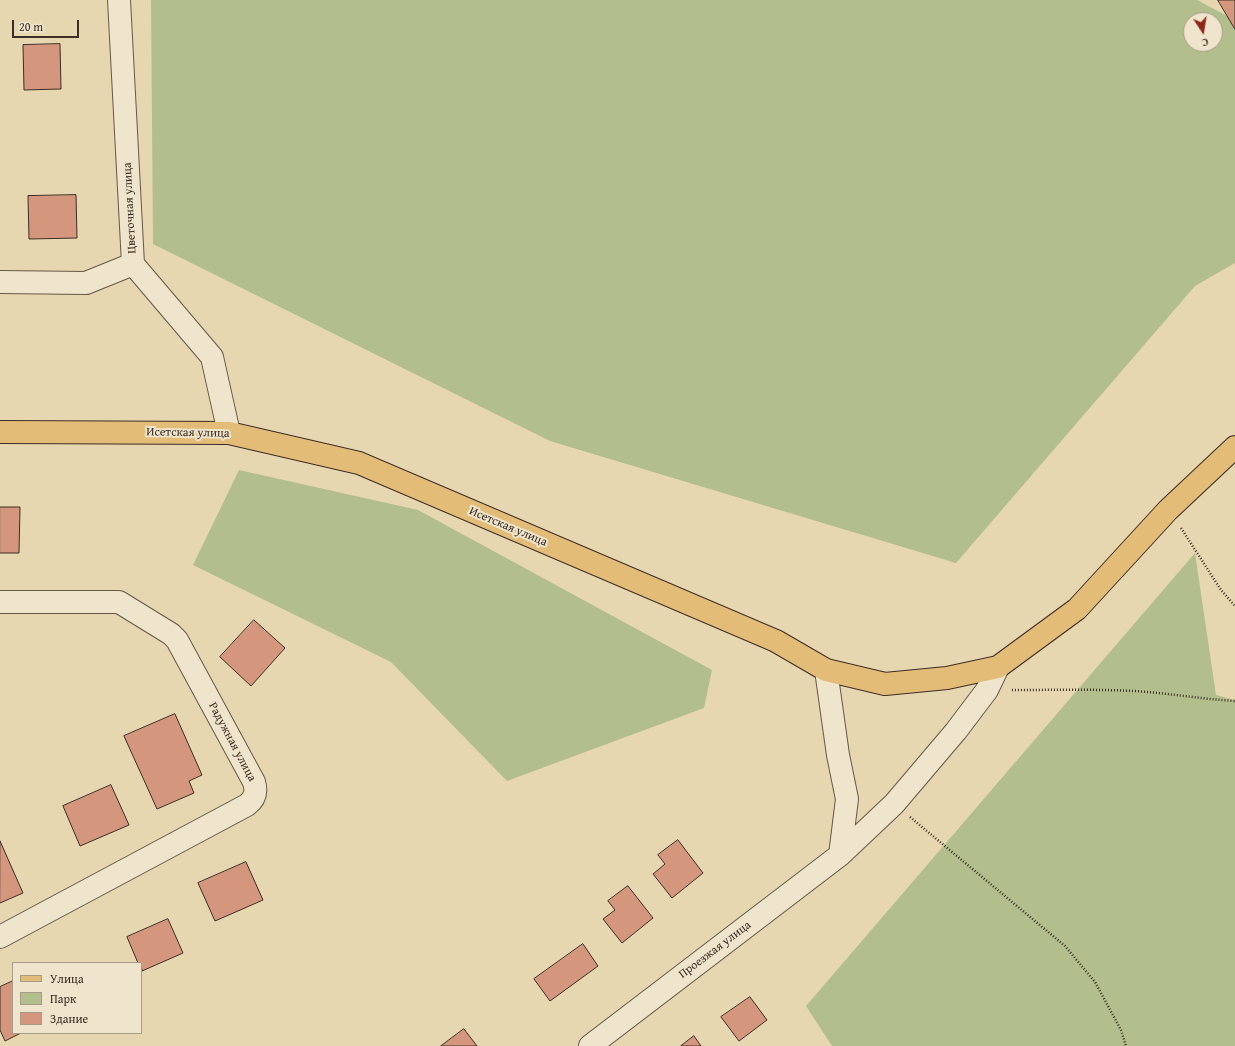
<!DOCTYPE html>
<html>
<head>
<meta charset="utf-8">
<style>
	body { margin:0 }
	#map { position:relative; width:1235px; height:1046px; overflow:hidden; background:#e6d7b0; font-family:"Gentium Book Plus",serif }
	canvas { display:block }
	.legend { position:absolute; left:12px; top:962px; width:130px; height:72px; box-sizing:border-box; background:#efe5cc; border:1px solid #a79b89; margin:0; padding:5px 7px; list-style:none; font-size:12px; color:#3c2d25 }
	.legend li { display:flex; align-items:center; gap:8px; height:20px }
	.legend b { width:20px; border:1px solid #a79b89 }
	.north { position:absolute; left:1183px; top:12px; width:40px; height:40px; box-sizing:border-box; background:#efe5cc; border:1px solid #a79b89; border-radius:50%; rotate:168deg; font-size:11px; font-weight:700; line-height:16px; text-align:center; color:#3c2d25 }
	.north::after { content:''; display:block; margin:auto; width:14px; height:18px; background:#8f2418; clip-path:polygon(50% 0,100% 100%,50% 72%,0 100%) }
	.scale { position:absolute; left:12px; top:20px; width:67px; height:18px; box-sizing:border-box; border:2px solid #3c2d25; border-top:0; padding-left:5px; font-size:12px; line-height:14px; white-space:nowrap; color:#3c2d25; -webkit-text-stroke:3px #efe5cc; paint-order:stroke }
</style>
</head>
<body>
<div id="map">
<canvas width="1235" height="1046"></canvas>
<ul class="legend">
<li><b style="height:5px;background:#e3bc78"></b>Улица</li>
<li><b style="height:11px;background:#b2bf8d"></b>Парк</li>
<li><b style="height:11px;background:#d4977d"></b>Здание</li>
</ul>
<div class="north">С</div>
<div class="scale">20 m</div>
</div>
<script>
const ctx = document.querySelector('canvas').getContext('2d');
ctx.lineJoin = 'round';
function fillPath(path, color) {
  ctx.fillStyle = color;
  ctx.fill(path, 'evenodd');
}
function stroke(path, color, width, dash) {
  ctx.strokeStyle = color;
  ctx.lineWidth = width;
  ctx.lineCap = dash ? 'butt' : 'round';
  ctx.setLineDash(dash || []);
  ctx.stroke(path);
}
function drawText(font, color, halo, rows, align = 'center') {
  ctx.font = font + ' "Gentium Book Plus",serif';
  ctx.lineWidth = 4;
  ctx.setLineDash([]);
  ctx.textBaseline = 'middle';
  ctx.strokeStyle = halo;
  ctx.fillStyle = color;
  for (const [text, x, y, turn = 0] of rows) {
    ctx.save();
    ctx.translate(x, y);
    ctx.rotate((+turn || 0) * Math.PI / 180);
    ctx.textAlign = isNaN(turn) ? turn : align;
    if (halo) ctx.strokeText(text, 0, 0);
    ctx.fillText(text, 0, 0);
    ctx.restore();
  }
}
const green = new Path2D(`
	M151 0H1197L1235 20V263L1195 286 956 563 550 441 153 244ZM1191 20H1215V44H1191Z
	M239 470 418 510 712 670 704 708 507 781 391 662 193 565Z
	M1195 553 1216 695 1235 700V1046H832L806 1006Z`);
const building = new Path2D(`
	M1218 0H1235V29Z
	M60 44 61 89 24 90 23 45Z
	M76 195 77 238 29 239 28 196Z
	M0 507H20L19 553H0Z
	M254 620 285 648 251 686 220 657Z
	M175 714 202 775 189 781 194 793 157 809 124 736Z
	M111 785 129 825 80 846 63 806Z
	M678 840 703 873 672 898 653 874 665 864 658 855Z
	M0 841 23 893 0 903Z
	M246 862 263 900 215 921 198 883Z
	M628 886 653 918 622 943 603 919 615 910 608 901Z
	M168 919 183 953 142 971 141 963H138L127 937Z
	M583 944 598 966 550 1001 534 979Z
	M13 981V1033H21L5 1041 0 1030V987Z
	M750 997 767 1020 739 1041 721 1017Z
	M464 1029 477 1046H441Z
	M694 1036 701 1046H681Z`);
const path = new Path2D(`
	M1181 528 1221 590 1235 606
	M1012 690C1052 690 1093 689 1134 691 1168 693 1201 699 1235 701
	M910 817 1065 946 1095 982 1121 1030 1126 1046`);
const minor = new Path2D(`
	M119 0 133 264 212 357 229 433
	M0 282 86 283 133 264
	M0 602H119L171 634 177 640 254 782C257 792 255 799 247 805L0 937
	M826 670 838 755 847 799 840 855
	M590 1046 840 855 894 804 956 731 987 690 998 667`);
const major = new Path2D(`
	M0 432 229 433 359 463 776 641 826 670 885 684 947 678 998 667 1077 609 1168 510 1235 447`);
const streetNames = [
	["Цветочная улица",130,208,-93],
	["Исетская улица",188,433,1],
	["Исетская улица",508,527,23],
	["Радужная улица",232,742,62],
	["Проезжая улица",715,950,-37]
];
fillPath(green, '#b2bf8d');
fillPath(building, '#d4977d');
stroke(building, '#3c2d25', 1);
stroke(minor, '#665848', 24);
stroke(major, '#3c2d25', 24);
stroke(path, '#3c2d25', 2.5, [1, 2]);
stroke(minor, '#efe5cc', 22);
stroke(major, '#e3bc78', 22);
drawText('12px', '#3c2d25', '#efe5cc', streetNames);
</script>
</body>
</html>
